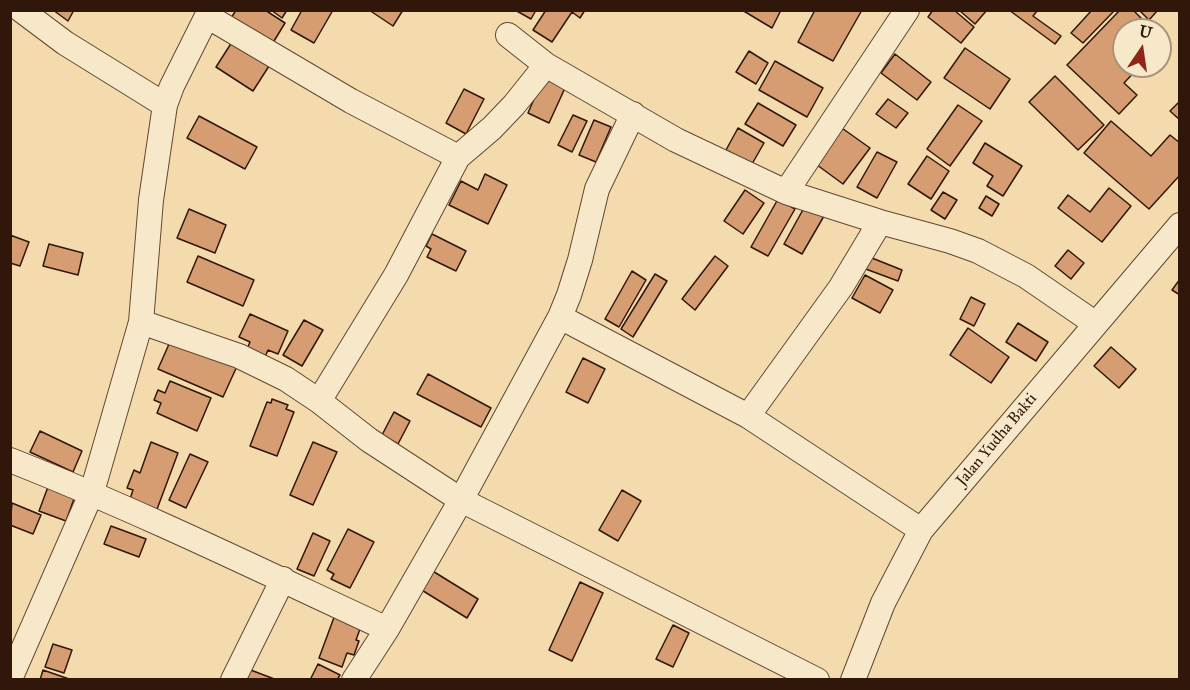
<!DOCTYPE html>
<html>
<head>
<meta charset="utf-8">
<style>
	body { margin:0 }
	#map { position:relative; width:1190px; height:690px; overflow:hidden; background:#f3dbae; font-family:"IM FELL Great Primer",serif }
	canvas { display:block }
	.frame { position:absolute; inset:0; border:12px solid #30170a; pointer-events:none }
	.north { position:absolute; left:1112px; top:18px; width:60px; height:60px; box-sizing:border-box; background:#f7e8ca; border:2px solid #a7947d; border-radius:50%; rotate:13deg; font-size:16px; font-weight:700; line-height:24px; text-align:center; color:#30170a }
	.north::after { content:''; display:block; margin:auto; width:21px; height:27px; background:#8f2418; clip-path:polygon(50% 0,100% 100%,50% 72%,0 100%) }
</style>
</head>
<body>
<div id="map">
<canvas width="1190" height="690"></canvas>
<div class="frame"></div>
<div class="north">U</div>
</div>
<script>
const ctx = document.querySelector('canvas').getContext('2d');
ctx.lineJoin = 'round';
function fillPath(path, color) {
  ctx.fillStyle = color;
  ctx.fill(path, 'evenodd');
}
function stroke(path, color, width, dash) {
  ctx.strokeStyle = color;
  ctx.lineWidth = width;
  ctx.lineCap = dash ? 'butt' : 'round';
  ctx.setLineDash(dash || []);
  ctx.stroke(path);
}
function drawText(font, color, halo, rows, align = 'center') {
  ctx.font = font + ' "IM FELL Great Primer",serif';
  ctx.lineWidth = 6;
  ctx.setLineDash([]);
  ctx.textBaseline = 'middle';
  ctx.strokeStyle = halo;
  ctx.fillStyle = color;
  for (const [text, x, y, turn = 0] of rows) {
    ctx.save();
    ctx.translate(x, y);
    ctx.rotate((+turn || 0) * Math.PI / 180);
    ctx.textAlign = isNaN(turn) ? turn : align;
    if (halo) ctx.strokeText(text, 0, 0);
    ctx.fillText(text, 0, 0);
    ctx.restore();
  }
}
const building = new Path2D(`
	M53 10H74L68 21Z
	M236 10H265L285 23 271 46 230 20Z
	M271 10H287L282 18Z
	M302 10H333L314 43 291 30Z
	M369 10H403L393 26Z
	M515 10H536L531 19Z
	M546 10H585L580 18 572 12 552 42 533 30Z
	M742 10H781L772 28Z
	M815 10H862L833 61 798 42Z
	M933 10H954L974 27 961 43 928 17Z
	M959 10H987L975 24Z
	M1009 10H1038L1033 16 1061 36 1055 44Z
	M1092 10H1115L1083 43 1071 33Z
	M1120 10H1133L1153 30H1124V66H1140L1124 83 1137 95 1119 114 1067 65Z
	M1139 10H1158L1149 20Z
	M232 42 269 66 253 91 216 67Z
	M965 48 1010 79 990 109 944 78Z
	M749 51 768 63 756 84 736 72Z
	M895 54 931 82 917 100 881 73Z
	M775 61 823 88 807 117 759 90Z
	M1055 76 1104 125 1078 150 1029 102Z
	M543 78 565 88 549 123 528 113Z
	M464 89 484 99 466 134 446 123Z
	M888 99 908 113 896 128 876 114Z
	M1180 101V120L1170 111Z
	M758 103 796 125 783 146 745 124Z
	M958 105 982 121 950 166 927 149Z
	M573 115 587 121 572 152 558 145Z
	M199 116 257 147 245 169 187 138Z
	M594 120 611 127 596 162 579 155Z
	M1111 121 1151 156 1170 135 1180 143V175L1149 209 1084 153Z
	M839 126 870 148 843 184 813 162Z
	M738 128 764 143 752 164 726 150Z
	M985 143 1022 166 1003 196 987 186 993 176 973 163Z
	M877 152 897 162 877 198 857 187Z
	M927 156 949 171 931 199 908 184Z
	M485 174 507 185 488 224 449 205 461 181 478 190Z
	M1109 188 1131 206 1102 242 1058 208 1068 195 1090 212Z
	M745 190 764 203 743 234 724 221Z
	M943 192 957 200 945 219 931 210Z
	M986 196 999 204 992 216 979 208Z
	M778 199 795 209 768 256 751 247Z
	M805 206 824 216 802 254 784 244Z
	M189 209 226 225 215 253 177 238Z
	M432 234 466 251 456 271 427 257 431 249 426 246Z
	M10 235 29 242 20 266 10 263Z
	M49 244 83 253 78 275 43 266Z
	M1068 250 1084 263 1071 279 1055 266Z
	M198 256 254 280 243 306 187 282Z
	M715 256 728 266 695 310 682 299Z
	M867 256 902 270 898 281 863 268Z
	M632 271 646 280 619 327 605 319Z
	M655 274 667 281 633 337 621 329Z
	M865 275 893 290 880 313 852 298Z
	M1180 279V295L1172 290Z
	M971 297 985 304 974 326 960 319Z
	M250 314 288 331 278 354 268 350 265 357 247 349 250 342 239 337Z
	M304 320 323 330 302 366 283 355Z
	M1018 323 1048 342 1036 361 1006 342Z
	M968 328 1009 357 991 383 950 355Z
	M173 335 238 364 223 397 158 369Z
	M1111 347 1136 369 1119 388 1094 366Z
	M583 358 605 369 588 403 566 392Z
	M428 374 491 408 481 427 417 394Z
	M170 381 211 398 197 431 157 413 161 403 154 400 158 390 165 393Z
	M272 399 288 405 286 409 294 412 277 456 250 446 267 402 271 403Z
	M394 412 410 421 398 444 382 435Z
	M40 431 82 451 73 472 30 452Z
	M151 442 178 453 156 512 129 502 133 490 127 488 134 470 140 473Z
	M313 442 337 452 313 505 290 495Z
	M190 454 208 462 186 508 169 500Z
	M48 487 75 496 66 521 39 511Z
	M622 490 641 501 618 541 599 530Z
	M12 503 41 515 33 534 10 525Z
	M111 526 146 539 139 557 104 544Z
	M348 529 374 542 350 588 331 579 334 574 327 570Z
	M313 533 330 541 314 576 297 569Z
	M431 570 478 599 467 618 420 589Z
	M580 582 603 593 572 661 549 650Z
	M336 612 360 629 356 640 359 641 354 655 347 653 342 667 319 658Z
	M673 625 689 633 673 667 656 659Z
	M53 644 72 650 64 673 45 667Z
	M318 664 340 675 337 680H310Z
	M248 669 277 680H244Z
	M43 670 72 680H40Z`);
const minor = new Path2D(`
	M21 10 65 43 165 105
	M207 16 351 101 458 157 492 128 514 105 546 65
	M508 35 546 65 676 140 786 192 880 222 950 241 978 251 1026 276 1096 324
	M633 114 597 189 580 260 569 295 560 317 461 500 817 680
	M786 192 907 10
	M560 317 748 416 921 530
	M141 322 239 356 286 379 319 401 369 440 461 500 387 629 354 680
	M319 401 396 275 458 157
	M748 416 841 287 880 222
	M10 460C139 511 262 571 387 629
	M10 679 92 492 141 322 151 200 165 105 172 86 210 10
	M233 680 283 579
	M853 680 883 603 921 530 1180 225`);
const streetNames = [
	["Jalan Yudha Bakti",997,440,-50]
];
fillPath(building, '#d69d73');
stroke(building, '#30170a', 1.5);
stroke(minor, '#614833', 26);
stroke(minor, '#f7e8ca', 24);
drawText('16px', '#30170a', '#f7e8ca', streetNames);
</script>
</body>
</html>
